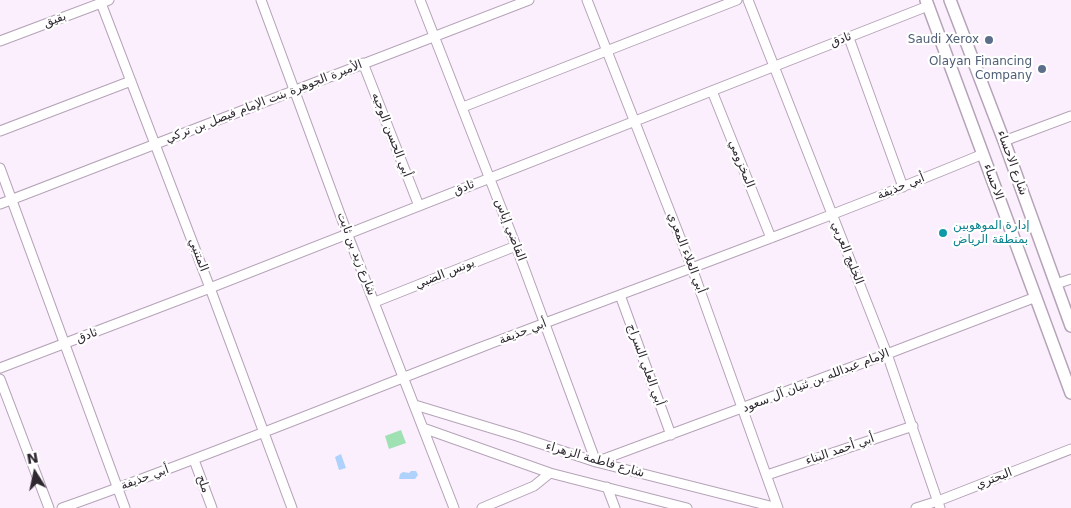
<!DOCTYPE html>
<html>
<head>
<meta charset="utf-8">
<style>
	body { margin:0 }
	#map { position:relative; width:1071px; height:508px; overflow:hidden; background:#fbeffd; font-family:"DejaVu Sans",sans-serif }
	canvas { display:block }
	.north { position:absolute; left:10px; top:448px; width:50px; height:50px; -webkit-text-stroke:4px #fff; paint-order:stroke; rotate:350deg; font-size:14px; font-weight:700; line-height:20px; text-align:center; color:#2f2831 }
	.north::after { content:''; display:block; margin:auto; width:18px; height:22px; background:#2f2831; clip-path:polygon(50% 0,100% 100%,50% 72%,0 100%) }
</style>
</head>
<body>
<div id="map">
<canvas width="1071" height="508"></canvas>
<div class="north">N</div>
</div>
<script>
const ctx = document.querySelector('canvas').getContext('2d');
ctx.lineJoin = 'round';
function fillPath(path, color) {
  ctx.fillStyle = color;
  ctx.fill(path, 'evenodd');
}
function stroke(path, color, width, dash) {
  ctx.strokeStyle = color;
  ctx.lineWidth = width;
  ctx.lineCap = dash ? 'butt' : 'round';
  ctx.setLineDash(dash || []);
  ctx.stroke(path);
}
function drawText(font, color, halo, rows, align = 'center') {
  ctx.font = font + ' "DejaVu Sans",Cairo,sans-serif';
  ctx.lineWidth = 4.5;
  ctx.setLineDash([]);
  ctx.textBaseline = 'middle';
  ctx.strokeStyle = halo;
  ctx.fillStyle = color;
  for (const [text, x, y, turn = 0] of rows) {
    ctx.save();
    ctx.translate(x, y);
    ctx.rotate((+turn || 0) * Math.PI / 180);
    ctx.textAlign = isNaN(turn) ? turn : align;
    if (halo) ctx.strokeText(text, 0, 0);
    ctx.fillText(text, 0, 0);
    ctx.restore();
  }
}
const green = new Path2D(`
	M401 430 406 443 389 449 385 436Z`);
const water = new Path2D(`
	M341 454 346 468 339 470 335 457Z
	M411 471H416L418 475 415 479H399L400 474 403 472 409 473Z`);
const minor = new Path2D(`
	M261 0 347 233 454 508
	M420 0 516 246 596 462 887 354 1036 297
	M587 0 692 268 778 508
	M748 0 887 354 940 508
	M101 3 210 288 292 508
	M849 38 903 187
	M0 41 109 0
	M363 63 419 206
	M712 91 771 238
	M463 107 737 0
	M0 131 131 81
	M1004 141 1071 116
	M0 168 125 508
	M0 204 529 0
	M1056 284 1071 279
	M620 295 671 435
	M375 302 516 246
	M0 368 210 288 928 6
	M0 379 49 508
	M415 405 517 436 596 462 778 508
	M423 428 550 473 687 508
	M194 460 212 508
	M767 475 913 426
	M607 487 615 508
	M62 508C203 458 340 402 479 348 647 284 817 223 983 154
	M482 508 534 486 550 473
	M916 508 938 501 1071 449`);
const secondary = new Path2D(`
	M926 0 1071 393
	M950 0 1004 141 1071 326`);
const markers = [
	[989,40,5,"#5c6f8a"],
	[1042,69,5,"#5c6f8a"],
	[943,233,5,"#0f9aa8"]
];
const streetNames = [
	["بقيق",55,20,-20],
	["ثادق",841,40,-21],
	["الأميرة الجوهرة بنت الإمام فيصل بن تركي",264,102,-21],
	["أبي الحسن الوجيه",391,135,69],
	["شارع الاحساء",1012,163,70],
	["المخزومي",741,164,68],
	["الاحساء",993,182,70],
	["أبي حذيفة",901,187,-22],
	["ثادق",464,188,-22],
	["القاضي إياس",510,230,69],
	["أبي العلاء المعري",686,253,69],
	["الخليج العربي",847,253,68],
	["شارع زيد بن ثابت",356,254,69],
	["المتنبي",198,255,69],
	["يونس الضبي",445,274,-22],
	["أبي حذيفة",523,332,-21],
	["ثادق",87,336,-21],
	["أبي العلي السراج",645,365,70],
	["الإمام عبدالله بن ثنيان آل سعود",816,381,-21],
	["أبي أحمد البناء",840,450,-19],
	["شارع فاطمة الزهراء",595,460,16],
	["أبي حذيفة",145,478,-20],
	["البحتري",994,479,-21],
	["ملح",203,484,70]
];
const serviceNames = [
	["Saudi Xerox",979,40],
	["Olayan Financing",1032,62],
	["Company",1032,76]
];
const cultureNames = [
	["إدارة الموهوبين",953,226],
	["بمنطقة الرياض",953,240]
];
fillPath(green, '#9fe1b2');
fillPath(water, '#aed2fb');
stroke(minor, '#b5a3b8', 11);
stroke(secondary, '#b5a3b8', 14);
stroke(minor, '#fff', 9);
stroke(secondary, '#fff', 11);
for (const [x, y, r, color] of markers) {
  const dot = new Path2D();
  dot.arc(x, y, r, 0, 2 * Math.PI);
  ctx.fillStyle = color;
  ctx.fill(dot);
  stroke(dot, '#fff', 2);
}
drawText('12px', '#2f2831', '#fff', streetNames);
drawText('12px', '#4e5e75', '#fff', serviceNames, 'right');
drawText('12px', '#0d838f', '#fff', cultureNames, 'left');
</script>
</body>
</html>
